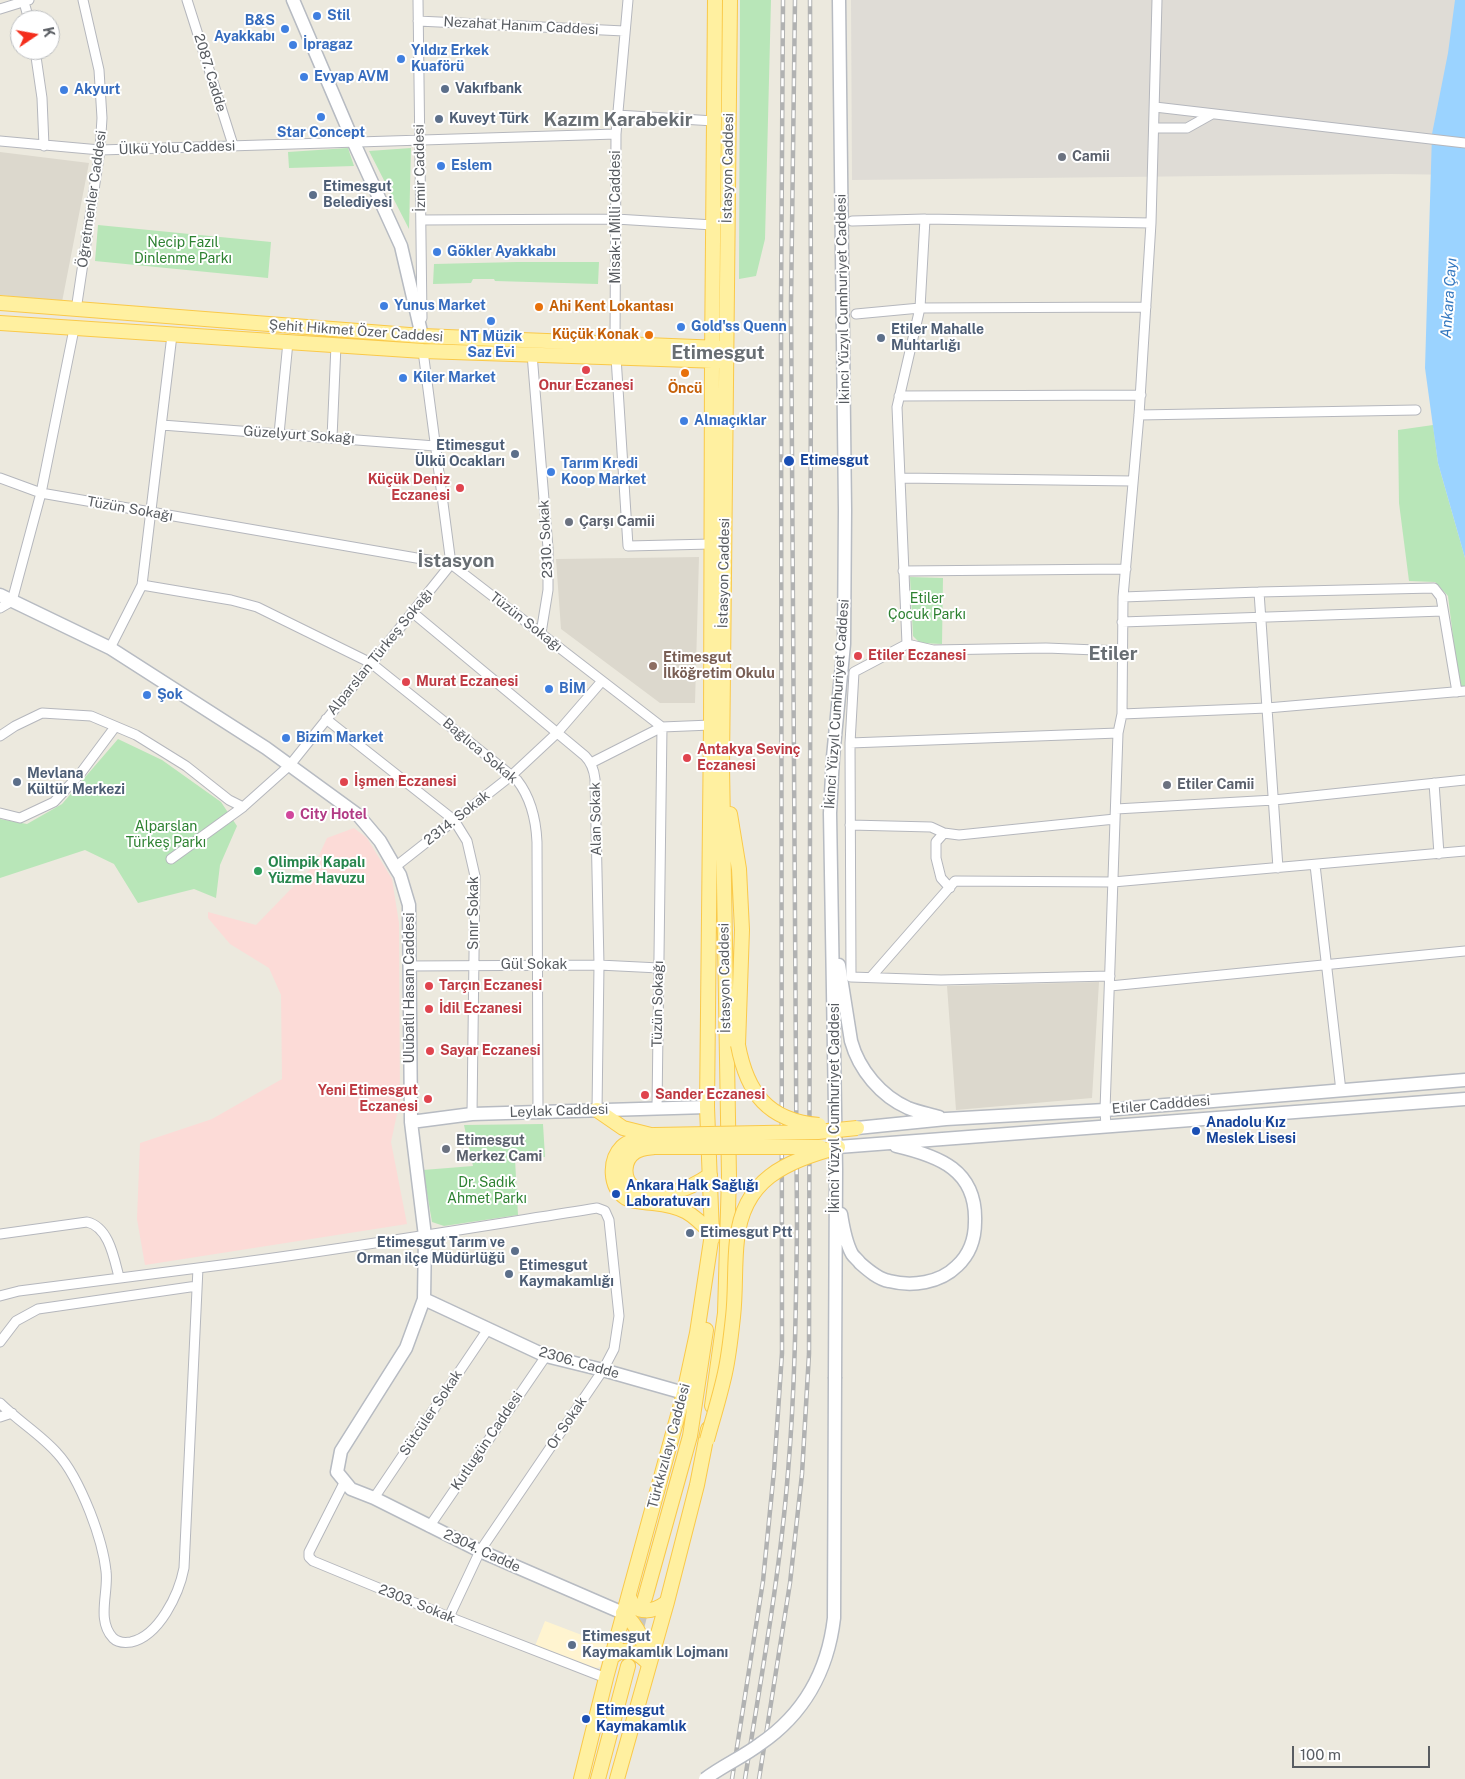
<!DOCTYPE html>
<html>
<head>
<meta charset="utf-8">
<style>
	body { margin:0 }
	#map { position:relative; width:1465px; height:1779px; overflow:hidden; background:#ece9de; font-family:"Public Sans",sans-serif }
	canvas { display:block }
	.north { position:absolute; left:10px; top:10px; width:50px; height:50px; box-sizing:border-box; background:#fff; border:1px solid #bcbec0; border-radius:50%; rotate:78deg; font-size:14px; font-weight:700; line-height:20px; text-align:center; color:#585c61 }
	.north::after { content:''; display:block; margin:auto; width:18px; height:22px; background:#f42e1c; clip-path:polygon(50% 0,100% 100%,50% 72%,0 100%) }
	.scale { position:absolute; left:1292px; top:1746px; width:138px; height:22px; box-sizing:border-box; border:2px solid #585c61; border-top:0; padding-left:6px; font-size:15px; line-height:18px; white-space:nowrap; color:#585c61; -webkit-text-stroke:4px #fff; paint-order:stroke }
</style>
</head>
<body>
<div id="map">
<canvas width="1465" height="1779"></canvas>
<div class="north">K</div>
<div class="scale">100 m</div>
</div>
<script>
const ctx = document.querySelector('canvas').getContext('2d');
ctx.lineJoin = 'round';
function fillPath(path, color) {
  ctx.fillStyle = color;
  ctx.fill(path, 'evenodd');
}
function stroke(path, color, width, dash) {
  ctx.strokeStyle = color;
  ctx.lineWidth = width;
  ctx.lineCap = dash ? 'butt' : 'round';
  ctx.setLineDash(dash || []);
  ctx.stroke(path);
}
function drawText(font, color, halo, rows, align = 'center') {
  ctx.font = font + ' "Public Sans",sans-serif';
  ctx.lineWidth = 4;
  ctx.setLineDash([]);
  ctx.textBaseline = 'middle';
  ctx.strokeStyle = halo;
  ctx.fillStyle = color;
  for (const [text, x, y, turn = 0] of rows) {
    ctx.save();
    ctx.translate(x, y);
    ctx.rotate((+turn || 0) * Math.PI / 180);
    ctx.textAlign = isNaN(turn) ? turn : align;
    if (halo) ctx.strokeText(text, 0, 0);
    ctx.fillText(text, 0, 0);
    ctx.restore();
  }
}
const commercial = new Path2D(`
	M545 1621 608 1645 600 1667 594 1669 535 1646Z`);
const industrial = new Path2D(`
	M851 0H1465V175L1391 174 852 180Z`);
const education = new Path2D(`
	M0 152 89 163 62 302 0 295Z
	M699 557 695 703H660L561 629 556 559Z
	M1099 982 1092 1098 956 1110 947 986Z`);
const medical = new Path2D(`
	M354 828 367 838 392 879 399 923 400 1100 391 1142 407 1224 145 1265 137 1219 140 1143 212 1119 282 1079 281 995 269 968 230 944 208 918V912L256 925 315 864 327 838Z`);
const green = new Path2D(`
	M740 0H771L765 239 756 276 739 279Z
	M348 148 354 166 289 168 288 152Z
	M411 148 409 229 369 151Z
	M98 225 271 242 268 278 95 261Z
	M517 262H599L598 284 495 281 494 279H473L471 283 433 284 434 264Z
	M1433 425 1438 463 1465 558V689L1459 686 1448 596 1435 582 1409 581 1399 503 1398 430Z
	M910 577 943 578 942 644 920 643 913 636Z
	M118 739 162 760 221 802 237 826 220 865 216 898 194 889 138 903 114 864 85 850 0 878V819L27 824 62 804Z
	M543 1124 545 1157 515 1159 518 1215 444 1226 432 1222 423 1170 473 1166 464 1125Z`);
const water = new Path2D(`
	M1455 0H1465V558L1438 463 1425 368 1432 134 1448 53Z`);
const primaryTunnel = new Path2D(`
	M628 1666 644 1599`);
const street = new Path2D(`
	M187 0 233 145
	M418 0 422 318
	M24 2 29 20
	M0 9 29 0
	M418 21 624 31
	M35 50 42 98 44 146
	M1155 107 1465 143
	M617 115 714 121
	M1154 128H1187L1212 114
	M0 141 100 150 616 134
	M925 219 920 308 897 407 907 644 854 672 850 743 851 977 941 980 1110 976
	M421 220 616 219 713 225
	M852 221 925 219 1151 223
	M76 310 100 150 102 118 99 70 83 0
	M856 314 920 308 1146 307
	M615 344 616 134 628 0
	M532 354 548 548V590L541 633
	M616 357 628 546 711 544
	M899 396 1141 395
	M1139 415 1416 410
	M162 425 435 446
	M279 434 288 342
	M332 438 336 345
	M0 478 41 493 451 564 662 727 657 1108
	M900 478 1133 481
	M903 571 1126 569
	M142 585 231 600 257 607 371 663 517 780C531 798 536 820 537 842L538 1112
	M1259 592 1278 868
	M1123 597 1259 592 1434 588 1441 597 1457 692
	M0 608 12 601 41 493 74 329
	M412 612 585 756C592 763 594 770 595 779L599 965 597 1110
	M1122 622 1443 611
	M907 644 933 650 1046 648 1121 651
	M110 648 142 585 172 335
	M1122 714 1267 708 1465 691
	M326 719 454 820 467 841 475 876 472 1114
	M0 736 15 726 42 713 91 716 136 735 186 766 229 800 243 807
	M850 743 1118 733
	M591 763 662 727 711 725
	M1434 783 1439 854
	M1116 809 1274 800 1465 780
	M0 813 20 818 54 802 80 774 115 727
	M850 825 931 827 944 833 959 835 1115 819
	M944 833 936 842V858L941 878 950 888
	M171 859 243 807 290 765 451 564 423 351
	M1315 865 1341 1091
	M395 867 512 775 557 733 602 681
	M409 966 599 965 659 968
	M871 977 955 881 1113 882 1465 851
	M1110 986 1465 951
	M1106 1127 1105 1110 1118 733 1122 714 1123 597 1139 415 1151 223 1157 0
	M0 1234 87 1222C109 1227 114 1258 119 1277
	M0 1296 19 1291C92 1281 164 1273 237 1263 357 1247 477 1227 597 1208L605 1211 609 1220 619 1316 614 1349 603 1370 480 1551 449 1617
	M0 1342 16 1321 38 1309 197 1286
	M0 1403C18 1421 40 1434 57 1453 72 1469 82 1492 90 1512 97 1530 104 1552 106 1571 109 1592 96 1620 113 1638 118 1643 124 1643 131 1642 159 1636 179 1594 184 1568L198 1268
	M0 1417 12 1413
	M345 1481 309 1552V1557L313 1561 449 1617 606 1678
	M374 1498 488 1329
	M429 1527 546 1356`);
const secondary = new Path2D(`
	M293 0 354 143 401 246 422 336
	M0 595 110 648 266 748 358 815 380 841 395 867 400 875 409 905 411 1122 425 1236 424 1299 406 1348 341 1451 337 1472 351 1489 374 1498 480 1551 623 1613
	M839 965 851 1041C859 1070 881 1096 908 1108 918 1112 929 1114 939 1117
	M411 1122 472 1114 707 1107
	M857 1128 946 1119 1105 1110 1465 1080
	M838 1147 1465 1099
	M841 1214C843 1227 846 1243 852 1254 854 1257 858 1260 860 1263 868 1270 878 1279 889 1281 912 1287 940 1283 957 1266 970 1254 975 1239 975 1222 977 1170 939 1156 896 1146
	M424 1299 546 1356 603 1370 684 1393
	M835 1377 836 1169 830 813 833 757 844 644 845 510 839 0`);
const primary = new Path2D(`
	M0 303 422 336 721 348
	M0 323 423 351 720 361
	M730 814 739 869 742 930 738 1045
	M597 1110 623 1128 651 1135
	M654 1135C644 1138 630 1139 622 1147 609 1160 609 1187 626 1198 634 1202 645 1202 653 1203 683 1206 692 1213 712 1234V1239
	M654 1147C647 1148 641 1148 635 1152 623 1160 622 1179 634 1188 657 1204 691 1188 710 1175
	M712 1406 725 1313 729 1176 722 766 730 0
	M629 1597C636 1616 654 1612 667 1602
	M645 1598 690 1436 706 1330
	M623 1613C640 1627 644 1644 649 1664
	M612 1657C626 1645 638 1652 649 1664
	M581 1779 606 1678 684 1393 697 1333 712 1234 707 1107 711 725 712 360 715 0
	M598 1779 628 1666
	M617 1779 667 1602 697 1485 708 1429`);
const rail = new Path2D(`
	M732 1779 763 1581 774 1471 782 1353 781 304 783 0
	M745 1779C761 1677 780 1575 788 1472 795 1390 796 1308 797 1226L791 304 795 0
	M759 1779 790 1583 802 1474 809 1354 811 303 810 0`);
const secondaryBridge = new Path2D(`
	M705 1779C722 1766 743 1757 760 1744 804 1714 828 1670 834 1618L835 1377`);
const primaryBridge = new Path2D(`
	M738 1045C747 1093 768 1121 819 1125
	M654 1135 818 1132 857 1128
	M654 1147H820
	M707 1440C713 1418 720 1396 725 1373 729 1355 731 1335 733 1317 736 1291 734 1265 737 1240 743 1179 785 1162 838 1147`);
const markers = [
	[317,16,5,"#3f7fe0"],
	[285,29,5,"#3f7fe0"],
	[293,45,5,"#3f7fe0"],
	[401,59,5,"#3f7fe0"],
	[304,77,5,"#3f7fe0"],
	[445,89,5,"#5c6f8a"],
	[64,90,5,"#3f7fe0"],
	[321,117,5,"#3f7fe0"],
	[439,119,5,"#5c6f8a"],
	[1062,157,5,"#6b7280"],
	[441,166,5,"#3f7fe0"],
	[313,195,5,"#5c6f8a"],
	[437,252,5,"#3f7fe0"],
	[384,306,5,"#3f7fe0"],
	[539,307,5,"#e8710a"],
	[491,321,5,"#3f7fe0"],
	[681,327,5,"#3f7fe0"],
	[649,335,5,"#e8710a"],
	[881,338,5,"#5c6f8a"],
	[586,370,5,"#e0444e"],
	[685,373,5,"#e8710a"],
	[403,378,5,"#3f7fe0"],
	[684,421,5,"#3f7fe0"],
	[515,454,5,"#5c6f8a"],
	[789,461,6,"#1a4fb4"],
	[551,472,5,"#3f7fe0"],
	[460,488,5,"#e0444e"],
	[569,522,5,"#6b7280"],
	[858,656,5,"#e0444e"],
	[653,666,5,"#8d6e63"],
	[406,682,5,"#e0444e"],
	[549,689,5,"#3f7fe0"],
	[147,695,5,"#3f7fe0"],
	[286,738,5,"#3f7fe0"],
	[687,758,5,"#e0444e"],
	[17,782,5,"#5c6f8a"],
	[344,782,5,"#e0444e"],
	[1167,785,5,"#6b7280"],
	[290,815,5,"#d1479c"],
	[258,871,5,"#2e9e5b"],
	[429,986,5,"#e0444e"],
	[429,1009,5,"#e0444e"],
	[430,1051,5,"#e0444e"],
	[645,1095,5,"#e0444e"],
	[428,1099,5,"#e0444e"],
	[1196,1131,5,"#1a4fb4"],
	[446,1149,5,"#6b7280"],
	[616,1194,5,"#1a4fb4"],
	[690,1233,5,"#5c6f8a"],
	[515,1251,5,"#5c6f8a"],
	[509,1274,5,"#5c6f8a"],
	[572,1645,5,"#5c6f8a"],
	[586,1719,5,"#1a4fb4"]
];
const shopNames = [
	["Stil",327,16],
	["B&S",275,21,"right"],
	["Ayakkabı",275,37,"right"],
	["İpragaz",303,45],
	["Yıldız Erkek",411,51],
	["Kuaförü",411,67],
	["Evyap AVM",314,77],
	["Akyurt",74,90],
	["Star Concept",321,133,"center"],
	["Eslem",451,166],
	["Gökler Ayakkabı",447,252],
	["Yunus Market",394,306],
	["Gold'ss Quenn",691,327],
	["NT Müzik",491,337,"center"],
	["Saz Evi",491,353,"center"],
	["Kiler Market",413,378],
	["Alnıaçıklar",694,421],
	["Tarım Kredi",561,464],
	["Koop Market",561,480],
	["BİM",559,689],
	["Şok",157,695],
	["Bizim Market",296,738]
];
const streetNames = [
	["Nezahat Hanım Caddesi",521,26,3],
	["2087. Cadde",210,73,73],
	["Ülkü Yolu Caddesi",177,148,-2],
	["İzmir Caddesi",420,168,-91],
	["İstasyon Caddesi",728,168,-89],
	["Öğretmenler Caddesi",92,199,-82],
	["Misak-ı Milli Caddesi",616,217,-90],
	["İkinci Yüzyıl Cumhuriyet Caddesi",843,299,-91],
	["Şehit Hikmet Özer Caddesi",356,331,4],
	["Güzelyurt Sokağı",299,435,4],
	["Tüzün Sokağı",130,509,10],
	["2310. Sokak",546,539,-93],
	["İstasyon Caddesi",724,573,-89],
	["Tüzün Sokağı",526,622,38],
	["Alparslan Türkeş Sokağı",380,652,-51],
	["İkinci Yüzyıl Cumhuriyet Caddesi",837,704,-86],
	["Bağlıca Sokak",480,751,40],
	["2314. Sokak",457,818,-38],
	["Alan Sokak",596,819,-91],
	["Sınır Sokak",474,913,-90],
	["Gül Sokak",534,965],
	["İstasyon Caddesi",725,978,-91],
	["Ulubatlı Hasan Caddesi",410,988,-90],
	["Tüzün Sokağı",658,1004,-89],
	["Etiler Cadddesi",1161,1105,-5],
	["İkinci Yüzyıl Cumhuriyet Caddesi",835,1108,-90],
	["Leylak Caddesi",559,1111,-2],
	["2306. Cadde",579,1363,16],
	["Sütcüler Sokak",431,1413,-56],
	["Or Sokak",567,1423,-56],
	["Kutlugün Caddesi",487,1441,-56],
	["Türkkızılayı Caddesi",669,1446,-75],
	["2304. Cadde",482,1551,25],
	["2303. Sokak",417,1604,22]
];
const serviceNames = [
	["Vakıfbank",455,89],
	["Kuveyt Türk",449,119],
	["Etimesgut",323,187],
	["Belediyesi",323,203],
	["Etiler Mahalle",891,330],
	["Muhtarlığı",891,346],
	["Etimesgut",505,446,"right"],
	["Ülkü Ocakları",505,462,"right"],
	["Mevlana",27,774],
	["Kültür Merkezi",27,790],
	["Etimesgut Ptt",700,1233],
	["Etimesgut Tarım ve",505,1243,"right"],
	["Orman ilçe Müdürlüğü",505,1259,"right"],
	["Etimesgut",519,1266],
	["Kaymakamlığı",519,1282],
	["Etimesgut",582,1637],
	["Kaymakamlık Lojmanı",582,1653]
];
const worshipNames = [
	["Camii",1072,157],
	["Çarşı Camii",579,522],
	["Etiler Camii",1177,785],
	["Etimesgut",456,1141],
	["Merkez Cami",456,1157]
];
const parkNames = [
	["Necip Fazıl",183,243],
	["Dinlenme Parkı",183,259],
	["Etiler",927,599],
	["Çocuk Parkı",927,615],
	["Alparslan",166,827],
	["Türkeş Parkı",166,843],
	["Dr. Sadık",487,1183],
	["Ahmet Parkı",487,1199]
];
const foodNames = [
	["Ahi Kent Lokantası",549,307],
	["Küçük Konak",639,335,"right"],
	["Öncü",685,389,"center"]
];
const healthNames = [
	["Onur Eczanesi",586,386,"center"],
	["Küçük Deniz",450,480,"right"],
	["Eczanesi",450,496,"right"],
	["Etiler Eczanesi",868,656],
	["Murat Eczanesi",416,682],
	["Antakya Sevinç",697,750],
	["Eczanesi",697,766],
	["İşmen Eczanesi",354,782],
	["Tarçın Eczanesi",439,986],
	["İdil Eczanesi",439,1009],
	["Sayar Eczanesi",440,1051],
	["Yeni Etimesgut",418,1091,"right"],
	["Eczanesi",418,1107,"right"],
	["Sander Eczanesi",655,1095]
];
const transitNames = [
	["Etimesgut",800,461],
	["Anadolu Kız",1206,1123],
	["Meslek Lisesi",1206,1139],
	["Ankara Halk Sağlığı",626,1186],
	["Laboratuvarı",626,1202],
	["Etimesgut",596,1711],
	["Kaymakamlık",596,1727]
];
const educationNames = [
	["Etimesgut",663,658],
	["İlköğretim Okulu",663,674]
];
const hotelNames = [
	["City Hotel",300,815]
];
const leisureNames = [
	["Olimpik Kapalı",268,863],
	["Yüzme Havuzu",268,879]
];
const waterNames = [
	["Ankara Çayı",1449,298,-86]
];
const districtNames = [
	["Kazım Karabekir",618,120],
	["Etimesgut",718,353],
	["İstasyon",456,561],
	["Etiler",1113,654]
];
fillPath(commercial, '#fff4d0');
fillPath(industrial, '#dfdcd6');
fillPath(education, '#dcd8cd');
fillPath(medical, '#fcdbd7');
fillPath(green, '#b8e6b8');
fillPath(water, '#9bd3ff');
stroke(primaryTunnel, '#c7c6bf', 14, [14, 7]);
stroke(street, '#b5b7bd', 11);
stroke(secondary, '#b7bbc2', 15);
stroke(primary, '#fac949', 16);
stroke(street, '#fff', 9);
stroke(secondary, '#fff', 12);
stroke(primary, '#fff0a0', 14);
stroke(rail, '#b1b2b2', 4.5);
stroke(rail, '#fff', 2.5, [8]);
stroke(secondaryBridge, '#b7bbc2', 15, []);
stroke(primaryBridge, '#fac949', 16, []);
stroke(secondaryBridge, '#fff', 12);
stroke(primaryBridge, '#fff0a0', 14);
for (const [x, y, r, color] of markers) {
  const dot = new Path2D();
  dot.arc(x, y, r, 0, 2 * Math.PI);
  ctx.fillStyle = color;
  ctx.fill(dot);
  stroke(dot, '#fff', 2);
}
drawText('bold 14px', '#366cbe', '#fff', shopNames, 'left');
drawText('14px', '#585c61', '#fff', streetNames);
drawText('bold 14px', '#4e5e75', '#fff', serviceNames, 'left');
drawText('bold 14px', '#5b616d', '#fff', worshipNames, 'left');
drawText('14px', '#2e8232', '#fff', parkNames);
drawText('bold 14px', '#c56008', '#fff', foodNames, 'left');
drawText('bold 14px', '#be3a42', '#fff', healthNames, 'left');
drawText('bold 14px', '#164399', '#fff', transitNames, 'left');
drawText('bold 14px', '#785e54', '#fff', educationNames, 'left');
drawText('bold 14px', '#b23c85', '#fff', hotelNames, 'left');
drawText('bold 14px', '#27864d', '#fff', leisureNames, 'left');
drawText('italic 15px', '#3579c0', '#fff', waterNames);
drawText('bold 19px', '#686e73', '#fff', districtNames);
</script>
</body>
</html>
